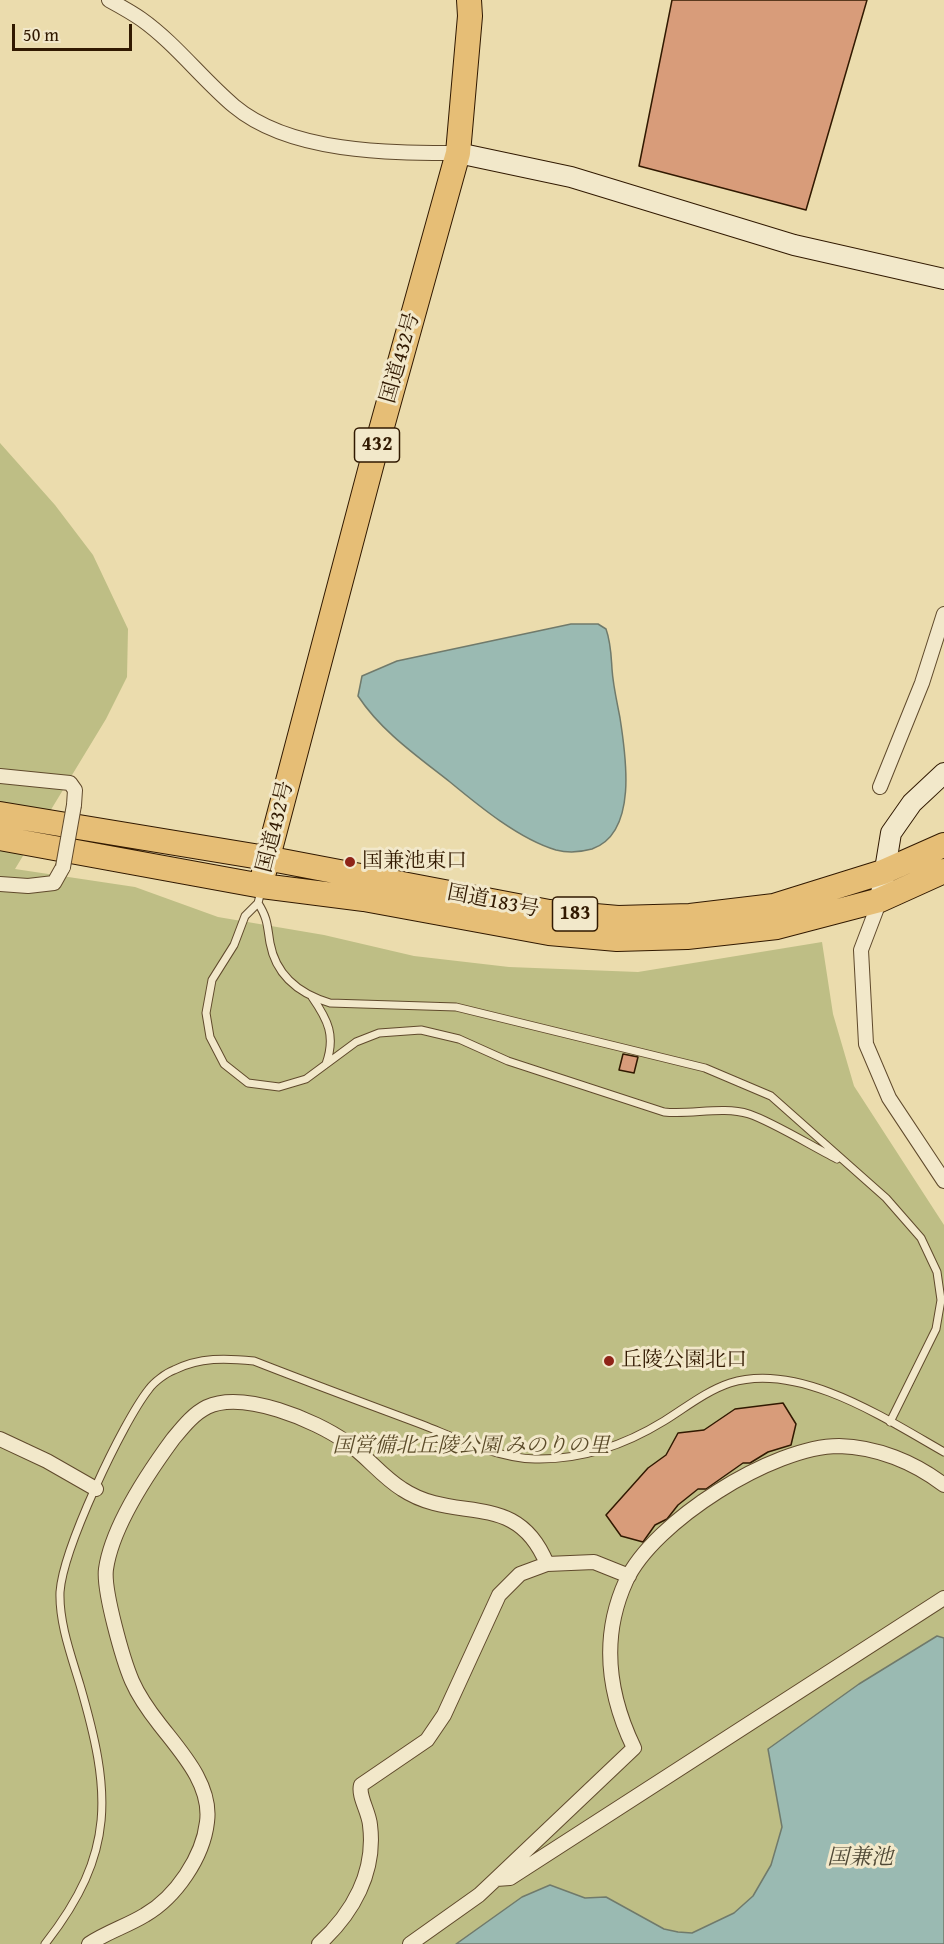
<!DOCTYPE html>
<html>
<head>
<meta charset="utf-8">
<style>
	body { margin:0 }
	#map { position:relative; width:944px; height:1944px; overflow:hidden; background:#ebdcad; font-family:"Gentium Book Plus",serif }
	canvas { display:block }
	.scale { position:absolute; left:12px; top:24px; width:120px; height:27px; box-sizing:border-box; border:3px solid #311901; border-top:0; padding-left:8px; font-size:18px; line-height:21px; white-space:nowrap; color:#311901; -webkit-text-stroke:4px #f2e8ca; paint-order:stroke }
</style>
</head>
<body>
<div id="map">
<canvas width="944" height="1944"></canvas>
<div class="scale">50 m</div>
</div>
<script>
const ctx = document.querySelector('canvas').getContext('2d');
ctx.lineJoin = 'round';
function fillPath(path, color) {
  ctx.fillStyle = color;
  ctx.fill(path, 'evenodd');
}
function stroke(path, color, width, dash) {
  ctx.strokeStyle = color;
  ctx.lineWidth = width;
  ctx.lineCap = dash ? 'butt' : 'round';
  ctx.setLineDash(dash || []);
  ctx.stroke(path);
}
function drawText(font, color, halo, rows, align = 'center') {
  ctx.font = font + ' "Gentium Book Plus","Noto Serif JP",serif';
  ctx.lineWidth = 6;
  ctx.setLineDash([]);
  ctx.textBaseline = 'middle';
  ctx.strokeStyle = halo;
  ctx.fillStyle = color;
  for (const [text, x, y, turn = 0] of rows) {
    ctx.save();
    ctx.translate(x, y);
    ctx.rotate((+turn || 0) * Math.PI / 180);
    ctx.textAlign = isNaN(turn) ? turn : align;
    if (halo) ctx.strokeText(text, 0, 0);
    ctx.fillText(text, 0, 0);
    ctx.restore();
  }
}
const green = new Path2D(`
	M0 443 55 505 93 555 128 629 127 677 106 719 15 869 135 887 218 917 324 935 414 956 509 967 638 972 822 942 833 1014 854 1086 944 1225V1944H0Z`);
const water = new Path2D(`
	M571 624H598L606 629C611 643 611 654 612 669 613 685 617 702 620 718 626 756 638 833 592 849 581 852 568 853 556 850 519 839 479 806 450 782 417 756 381 731 358 696L362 676 397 661Z
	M937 1636 944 1638V1944H456L522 1897 550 1885 585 1898 606 1897 664 1929 678 1932 692 1933 734 1913 753 1896 771 1865 782 1827 768 1749 859 1684Z`);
const building = new Path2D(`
	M672 0H867L806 210 639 166Z
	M623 1054 638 1057 634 1073 619 1070Z
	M783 1403 796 1424 791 1445 768 1452 750 1463H743L706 1489H698L678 1505 667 1519 655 1525 643 1542 621 1536 606 1515 648 1468 666 1455 678 1433 704 1430 735 1409Z`);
const lane = new Path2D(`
	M261 891 258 903C268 919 267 925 270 943 276 976 300 994 330 1003L456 1007 705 1068 771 1096 886 1198 921 1238 937 1272 941 1300 936 1329 890 1422
	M258 903 245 916 234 945 212 980 206 1013 210 1037 224 1064 248 1083 279 1087 306 1079 356 1042 379 1033 421 1030 459 1039 508 1061 664 1112C692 1115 722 1106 749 1114 773 1122 813 1147 837 1159
	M312 997C328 1020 336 1036 326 1064
	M45 1944C117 1852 111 1792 80 1685 71 1655 59 1623 60 1592 63 1549 122 1423 149 1389 154 1382 166 1373 174 1370 200 1357 226 1358 254 1361 310 1383 367 1404 423 1425 456 1438 500 1459 535 1459 581 1460 625 1445 664 1421 685 1408 706 1391 730 1383 799 1361 886 1419 944 1452`);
const street = new Path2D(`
	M109 0C120 6 131 12 141 19 175 43 202 79 234 106 290 153 389 153 458 153
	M0 776 70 783 75 790 74 805
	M880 787 922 683 944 614
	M0 884 28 886 54 883 63 867
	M880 900 861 950 866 1044 889 1098 944 1181
	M0 1439 47 1461 96 1489
	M496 1879 634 1748C608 1694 600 1638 626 1581 653 1522 773 1446 839 1446 877 1447 914 1462 944 1485
	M89 1944C107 1932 127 1926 145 1915 176 1897 203 1857 207 1822 212 1785 181 1752 160 1725 149 1711 139 1697 132 1681 123 1660 103 1590 106 1569 112 1527 148 1473 173 1439 183 1427 193 1414 207 1407 243 1390 315 1420 346 1442 366 1455 381 1476 402 1489 456 1525 516 1488 547 1564L594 1562 629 1576
	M319 1944C353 1913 376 1872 370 1825 369 1812 358 1796 361 1785L427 1740 444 1715 499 1595 520 1574 547 1564
	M410 1944 479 1895 496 1879 510 1878 944 1598`);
const secondary = new Path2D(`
	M458 153 571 177 794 245 944 279
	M880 900 891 833 912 803 944 773`);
const highway = new Path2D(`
	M0 814 266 858 549 912 618 918 690 916 774 906 883 872 944 845
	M0 838 262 886 364 899 549 933 617 939 687 937 777 927 880 900 944 871
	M264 872 373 459 458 153 470 16 469 0`);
const streetBridge = new Path2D(`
	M63 867 74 805`);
const markers = [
	[350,862,6,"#8f2418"],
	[609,1361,6,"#8f2418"]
];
const shields = [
	[377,445,45],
	[575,914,45]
];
const shieldNames = [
	["432",377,445],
	["183",575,914]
];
const streetNames = [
	["国道432号",401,358,-74],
	["国道432号",276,827,-76],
	["国道183号",493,902,11]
];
const poiNames = [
	["国兼池東口",362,862],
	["丘陵公園北口",621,1361]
];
const parkNames = [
	["国営備北丘陵公園 みのりの里",471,1447]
];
const waterNames = [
	["国兼池",860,1858]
];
fillPath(green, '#bebe85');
fillPath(water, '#9abab2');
stroke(water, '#707a6b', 1.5);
fillPath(building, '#d89c7a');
stroke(building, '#311901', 1.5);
stroke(lane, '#604a2c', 9);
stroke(street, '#604a2c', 16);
stroke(secondary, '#311901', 22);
stroke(highway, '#311901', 26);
stroke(lane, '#f2e8ca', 7);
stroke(street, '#f2e8ca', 14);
stroke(secondary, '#f2e8ca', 20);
stroke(highway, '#e6be76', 24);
stroke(streetBridge, '#604a2c', 16, []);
stroke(streetBridge, '#f2e8ca', 14);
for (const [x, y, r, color] of markers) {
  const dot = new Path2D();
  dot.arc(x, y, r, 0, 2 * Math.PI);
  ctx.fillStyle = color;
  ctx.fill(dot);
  stroke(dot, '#f2e8ca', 2);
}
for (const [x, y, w] of shields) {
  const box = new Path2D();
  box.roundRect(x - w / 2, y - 17, w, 34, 4.5);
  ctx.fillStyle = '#f2e8ca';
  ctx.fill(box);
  stroke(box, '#311901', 1.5);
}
drawText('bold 20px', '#311901', null, shieldNames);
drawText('21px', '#311901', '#f2e8ca', streetNames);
drawText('21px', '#311901', '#f2e8ca', poiNames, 'left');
drawText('italic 21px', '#5b4b29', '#f2e8ca', parkNames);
drawText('italic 22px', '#504936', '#f2e8ca', waterNames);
</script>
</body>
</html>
